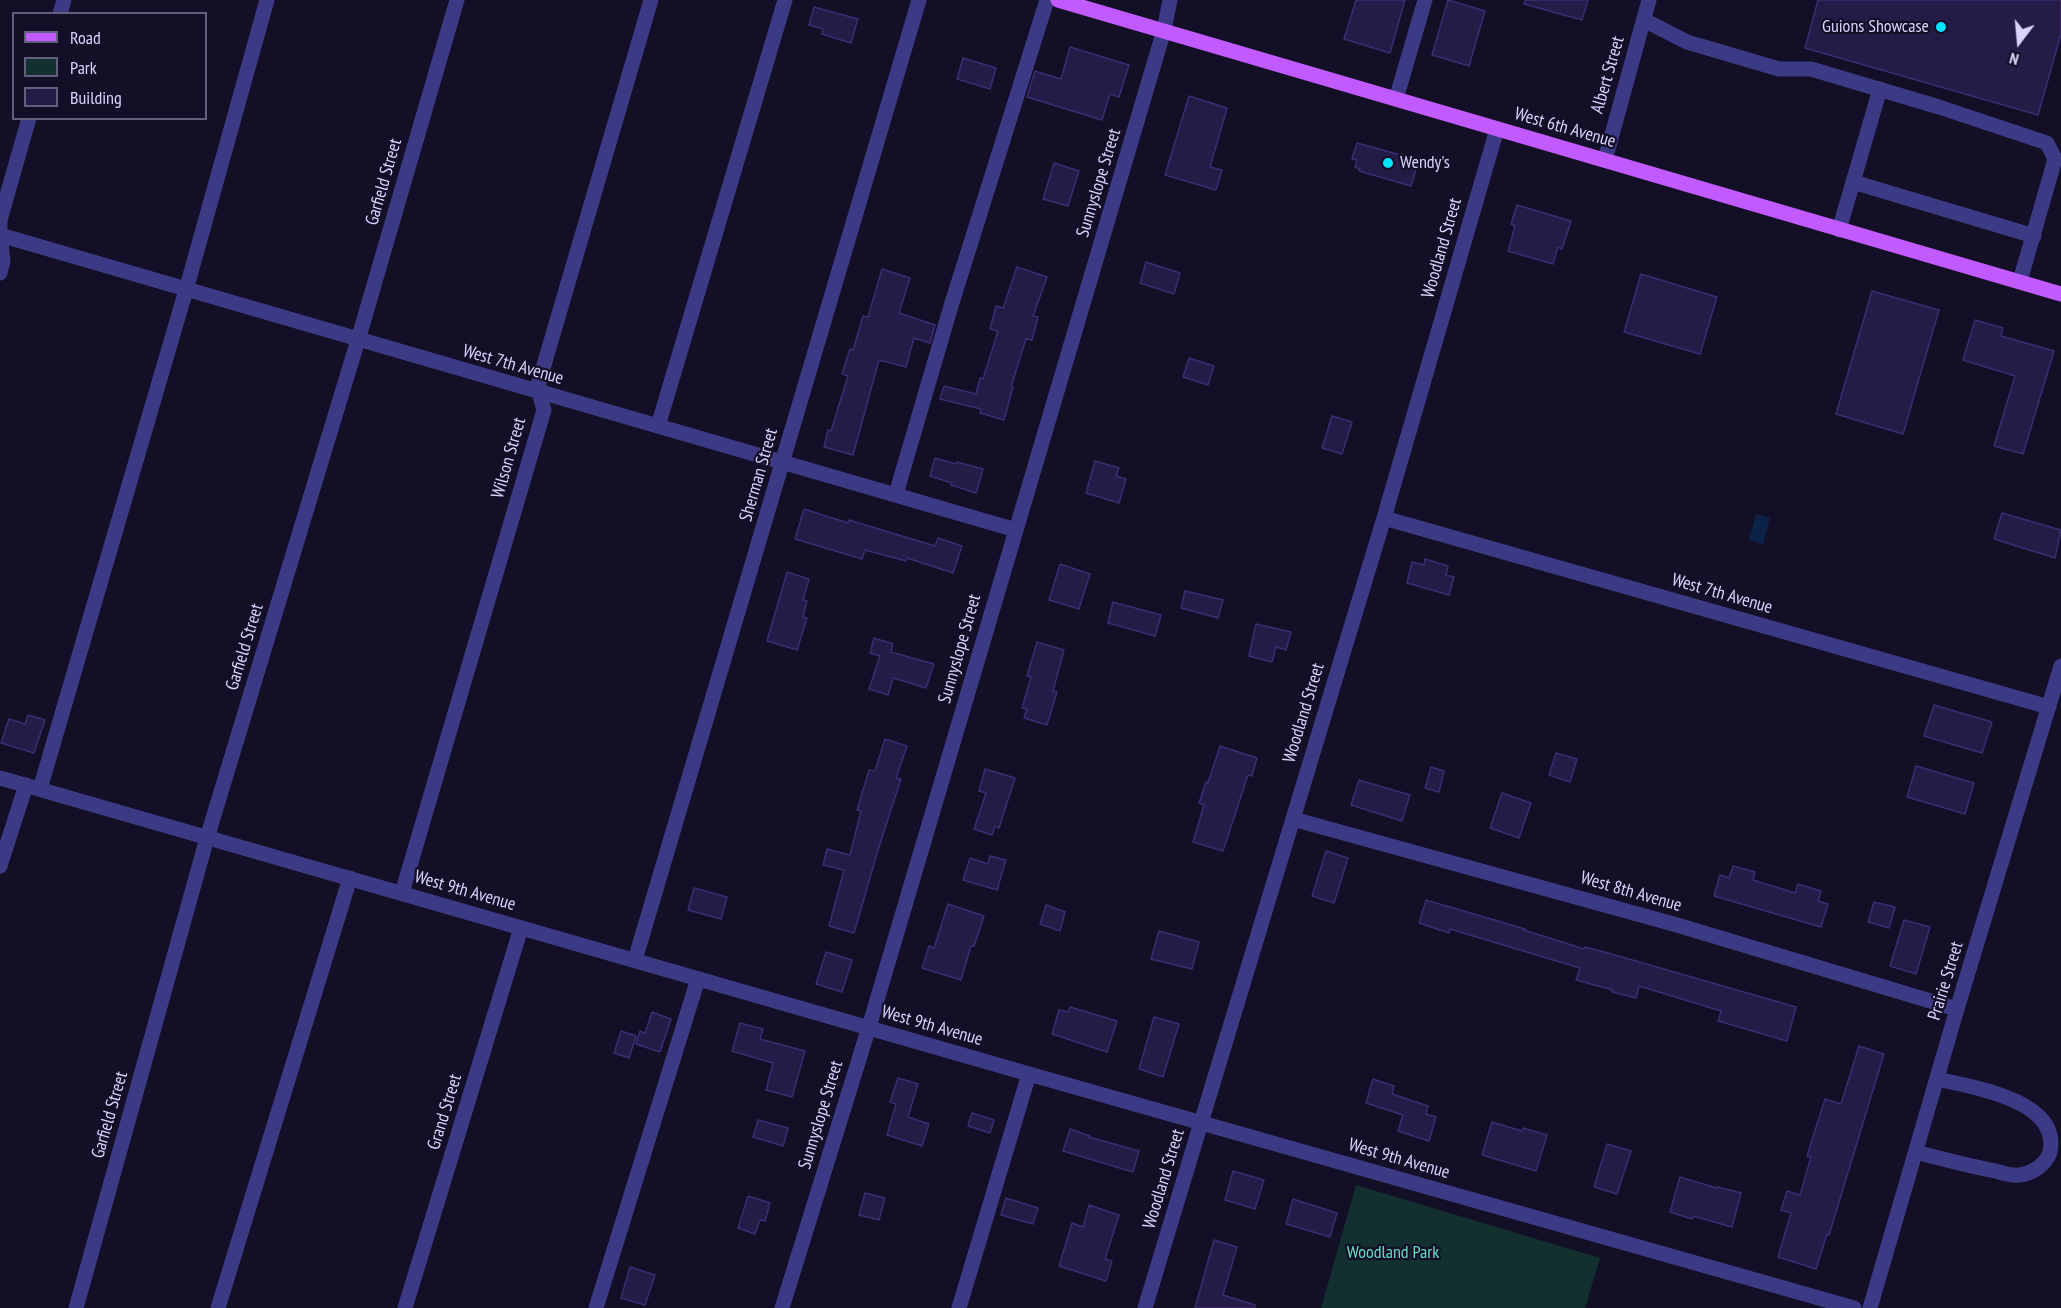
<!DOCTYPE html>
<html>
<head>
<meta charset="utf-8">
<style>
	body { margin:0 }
	#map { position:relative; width:2061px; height:1308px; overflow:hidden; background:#130f26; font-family:"PT Sans Narrow",sans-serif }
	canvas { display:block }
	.legend { position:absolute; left:12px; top:12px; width:195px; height:108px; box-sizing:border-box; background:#130f26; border:2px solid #625e7d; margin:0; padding:8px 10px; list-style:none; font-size:18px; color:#d9d4ff }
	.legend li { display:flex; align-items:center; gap:12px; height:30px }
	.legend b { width:30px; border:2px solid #625e7d }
	.north { position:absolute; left:1989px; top:12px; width:60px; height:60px; -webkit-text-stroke:4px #130f26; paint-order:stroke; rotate:196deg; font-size:16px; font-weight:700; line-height:24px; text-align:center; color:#d9d4ff }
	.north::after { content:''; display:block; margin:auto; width:21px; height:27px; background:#d9d4ff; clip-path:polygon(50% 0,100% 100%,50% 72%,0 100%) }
</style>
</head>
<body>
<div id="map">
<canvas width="2061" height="1308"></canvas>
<ul class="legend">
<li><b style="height:8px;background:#c25bff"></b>Road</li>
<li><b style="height:16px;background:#12302f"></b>Park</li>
<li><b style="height:16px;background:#241b47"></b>Building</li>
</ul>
<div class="north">N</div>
</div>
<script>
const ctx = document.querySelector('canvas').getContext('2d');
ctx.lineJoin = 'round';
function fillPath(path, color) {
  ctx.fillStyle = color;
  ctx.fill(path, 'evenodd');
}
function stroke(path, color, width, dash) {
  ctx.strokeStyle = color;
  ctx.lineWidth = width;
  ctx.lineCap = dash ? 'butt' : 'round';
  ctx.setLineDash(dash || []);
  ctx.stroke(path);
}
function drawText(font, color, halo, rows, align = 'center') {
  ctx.font = font + ' "PT Sans Narrow",sans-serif';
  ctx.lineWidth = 4.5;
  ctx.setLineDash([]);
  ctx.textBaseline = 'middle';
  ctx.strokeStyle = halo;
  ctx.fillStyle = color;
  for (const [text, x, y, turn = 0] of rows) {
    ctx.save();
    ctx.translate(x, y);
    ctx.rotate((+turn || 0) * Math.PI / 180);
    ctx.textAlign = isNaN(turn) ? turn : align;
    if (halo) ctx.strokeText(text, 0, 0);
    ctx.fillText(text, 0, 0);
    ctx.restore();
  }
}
const green = new Path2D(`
	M1356 1185 1600 1258 1585 1308H1321Z`);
const water = new Path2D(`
	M1756 514 1770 518 1763 544 1749 540Z`);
const building = new Path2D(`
	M1356 0H1405L1390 53 1344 39Z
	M1448 0 1485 11 1469 66 1432 55Z
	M1525 0H1588L1582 20 1524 4Z
	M1818 0H2061V34L2038 115 1805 48Z
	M814 7 858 19 851 43 822 34 823 29 809 25Z
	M1070 47 1129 65 1119 97 1110 94 1102 120 1027 97 1035 71 1061 79Z
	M963 58 996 68 990 89 957 79Z
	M1189 96 1227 108 1210 167 1222 170 1216 190 1165 175Z
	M1357 143 1419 160 1411 186 1359 171 1360 169 1355 167 1357 160 1352 159Z
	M1054 163 1079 171 1068 206 1043 199Z
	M1517 205 1571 221 1562 249 1558 247 1553 264 1508 251 1515 226 1511 224Z
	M1146 262 1180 273 1174 294 1140 283Z
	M1017 267 1047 277 1033 316 1038 317 1032 340 1026 339 1011 387H1013L1004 420 980 413 981 409 940 399 944 386 976 394 980 378 983 379 998 331 990 329 996 306 1003 308Z
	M882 269 910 278 899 313 935 325 930 343 914 338 906 367 879 360 853 455 824 447 828 430 831 431 848 376 842 374 850 349 853 350 863 316 868 317Z
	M1641 274 1717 297 1700 354 1624 332Z
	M1872 291 1939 310 1903 434 1836 414Z
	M1975 320 2003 328 2001 336 2054 351 2023 454 1994 446 2015 376 1963 360Z
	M1189 358 1214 366 1208 385 1183 377Z
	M1332 416 1352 422 1342 454 1322 448Z
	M935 458 956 464 957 462 983 469 976 493 951 485 952 483 930 476Z
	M1095 461 1119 468 1116 476 1126 479 1119 503 1086 493Z
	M804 509 848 523 849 520 935 546 938 538 962 546 953 573 907 558 906 561 865 550 862 559 795 539Z
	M2002 513 2061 530 2055 558 1994 539Z
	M1425 559 1448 566 1446 575 1454 577 1449 595 1407 583 1412 562 1424 565Z
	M1060 564 1090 574 1079 609 1049 600Z
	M787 572 809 579 803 600 807 601 803 617 807 618 797 650 767 641Z
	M1185 591 1223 600 1218 618 1181 608Z
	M1113 602 1161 615 1155 636 1108 623Z
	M1256 624 1291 632 1286 650 1276 647 1272 662 1249 656Z
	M874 638 893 644 891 652 934 664 926 688 893 678 888 695 869 689 880 656 870 653Z
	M1037 642 1064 650 1053 691 1057 692 1047 725 1024 718 1027 709 1022 708 1031 677 1027 676Z
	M1934 705 1992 722 1982 753 1924 736Z
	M28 715 45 720 34 753 1 743 9 719 25 724Z
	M885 739 907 746 896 778 901 779 878 850 854 933 829 926 844 870 823 865 827 849 850 855 861 811 857 810 869 770 875 771Z
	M1220 746 1257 758 1252 776 1248 775 1223 851 1193 842 1204 805 1199 803 1206 782 1208 783Z
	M1556 753 1577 759 1570 782 1549 775Z
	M1916 766 1974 783 1965 814 1907 797Z
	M1431 767 1444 771 1439 792 1425 788Z
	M985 769 1015 778 999 828 995 826 992 835 974 829 986 793 979 791Z
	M1359 780 1410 795 1402 821 1351 805Z
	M1502 793 1531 803 1519 838 1490 828Z
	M1326 851 1348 858 1334 903 1312 896Z
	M990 856 1006 860 997 890 963 880 970 858 988 864Z
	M1733 866 1755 872 1753 880 1795 893 1798 884 1821 891 1818 901 1828 904 1821 927 1714 896 1720 875 1729 878Z
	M694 888 727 897 721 919 688 910Z
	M1426 900 1525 929 1524 930 1584 949 1585 947 1608 953 1796 1007 1787 1041 1718 1021 1721 1011 1639 986 1636 998 1612 992 1613 990 1576 980 1580 968 1450 929 1449 933 1419 923Z
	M1874 902 1895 907 1889 928 1868 922Z
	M948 904 984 916 974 946H971L961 980 922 968 929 946 934 948Z
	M1046 905 1065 912 1060 931 1040 924Z
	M1904 920 1930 927 1916 974 1890 966Z
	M1159 931 1199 942 1192 969 1151 959Z
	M826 952 852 960 842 992 816 984Z
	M1070 1007 1117 1021 1107 1052 1052 1034 1059 1010 1068 1012Z
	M652 1012 671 1019 660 1052 636 1044 640 1031 645 1033Z
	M1154 1017 1179 1024 1163 1077 1139 1069Z
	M740 1023 763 1029 760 1039 805 1051 792 1097 766 1090 773 1063 732 1051Z
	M621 1031 636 1036 629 1058 614 1053Z
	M1859 1046 1884 1054 1829 1235 1827 1234 1816 1269 1778 1257 1791 1213 1781 1210 1787 1191 1800 1195 1811 1157 1807 1156 1825 1099 1841 1104Z
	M898 1078 918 1084 908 1117 929 1124 922 1146 887 1135 896 1104 890 1102Z
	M1373 1079 1394 1086 1392 1094 1428 1106 1426 1114 1436 1117 1429 1141 1398 1131 1403 1115 1366 1103Z
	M972 1113 994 1120 990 1133 968 1126Z
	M758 1120 788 1128 783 1146 753 1137Z
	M1492 1122 1522 1131 1523 1128 1547 1135 1536 1171 1482 1155Z
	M1070 1129 1090 1136 1089 1137 1139 1151 1133 1172 1063 1151Z
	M1607 1144 1631 1151 1617 1194 1594 1187Z
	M1233 1171 1264 1180 1255 1209 1225 1200Z
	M1680 1177 1717 1188 1718 1187 1741 1193 1732 1227 1693 1216 1692 1219 1670 1212Z
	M865 1193 885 1198 879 1220 859 1215Z
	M748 1196 770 1203 765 1221 760 1220 755 1234 738 1228Z
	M1006 1198 1038 1208 1033 1224 1001 1215Z
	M1293 1199 1337 1213 1330 1237 1286 1224Z
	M1089 1205 1119 1215 1105 1259 1112 1261 1106 1281 1059 1266 1072 1223 1083 1227Z
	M1214 1240 1237 1247 1223 1295 1255 1305V1308H1195Z
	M630 1267 655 1275 645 1305 621 1298Z`);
const minor = new Path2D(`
	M60 14 64 0
	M1644 20 1687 42 1779 69H1811L1939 107 2047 143 2055 159 2020 281
	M1396 99 1425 0
	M1605 160 1649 0
	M1853 182 1880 89
	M0 228V220L29 118
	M1839 230 1853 182 2034 236
	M0 235 1016 530
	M0 236 3 261 0 273
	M658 426 785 0
	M896 494 951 306 1047 0
	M1384 518 2049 707
	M0 778 1029 1074 1854 1308
	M40 789 186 290 267 0
	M1293 819 1677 925 1957 1009
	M0 866 26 785
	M402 893 544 410 539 393V382L651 0
	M635 960 919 0
	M1916 1152C1943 1159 1969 1166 1996 1171 2003 1173 2012 1176 2019 1175 2031 1174 2046 1165 2050 1152 2061 1100 1972 1087 1937 1079
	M76 1308 207 838 358 340 457 0
	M218 1308 350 878
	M405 1308 521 928
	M596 1308 698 979
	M782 1308 869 1027 1164 30 1170 0
	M959 1308 1029 1074
	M1145 1308 1384 518 1497 129
	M1870 1308 1957 1009 2061 666`);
const major = new Path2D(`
	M1058 0 2061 294`);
const markers = [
	[1941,27,6,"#00e5ff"],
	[1388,163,6,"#00e5ff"]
];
const poiNames = [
	["Guions Showcase",1929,27],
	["Wendy's",1400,163,"left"]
];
const streetNames = [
	["Albert Street",1608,75,-74],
	["West 6th Avenue",1565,128,16],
	["Garfield Street",384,182,-74],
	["Sunnyslope Street",1099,183,-73],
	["Woodland Street",1442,248,-74],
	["West 7th Avenue",513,365,16],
	["Wilson Street",509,458,-74],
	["Sherman Street",759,475,-74],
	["West 7th Avenue",1722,594,16],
	["Garfield Street",245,647,-73],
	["Sunnyslope Street",960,649,-74],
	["Woodland Street",1304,713,-73],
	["West 9th Avenue",465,891,16],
	["West 8th Avenue",1631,892,16],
	["Prairie Street",1946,981,-73],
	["West 9th Avenue",932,1026,16],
	["Grand Street",445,1112,-73],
	["Garfield Street",110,1115,-74],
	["Sunnyslope Street",821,1115,-73],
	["West 9th Avenue",1399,1159,16],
	["Woodland Street",1164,1179,-73]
];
const parkNames = [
	["Woodland Park",1393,1253]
];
fillPath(green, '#12302f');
fillPath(water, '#0c2248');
fillPath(building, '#241b47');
stroke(building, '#3b2d73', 1.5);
stroke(minor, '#3d3a85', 15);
stroke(major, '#c25bff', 15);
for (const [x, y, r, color] of markers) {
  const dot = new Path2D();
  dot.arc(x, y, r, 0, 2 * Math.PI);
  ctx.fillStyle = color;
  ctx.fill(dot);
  stroke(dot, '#130f26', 2);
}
drawText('18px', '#d9d4ff', '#130f26', poiNames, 'right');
drawText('18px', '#d9d4ff', '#130f26', streetNames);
drawText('18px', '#5fe0c0', '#130f26', parkNames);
</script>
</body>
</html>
